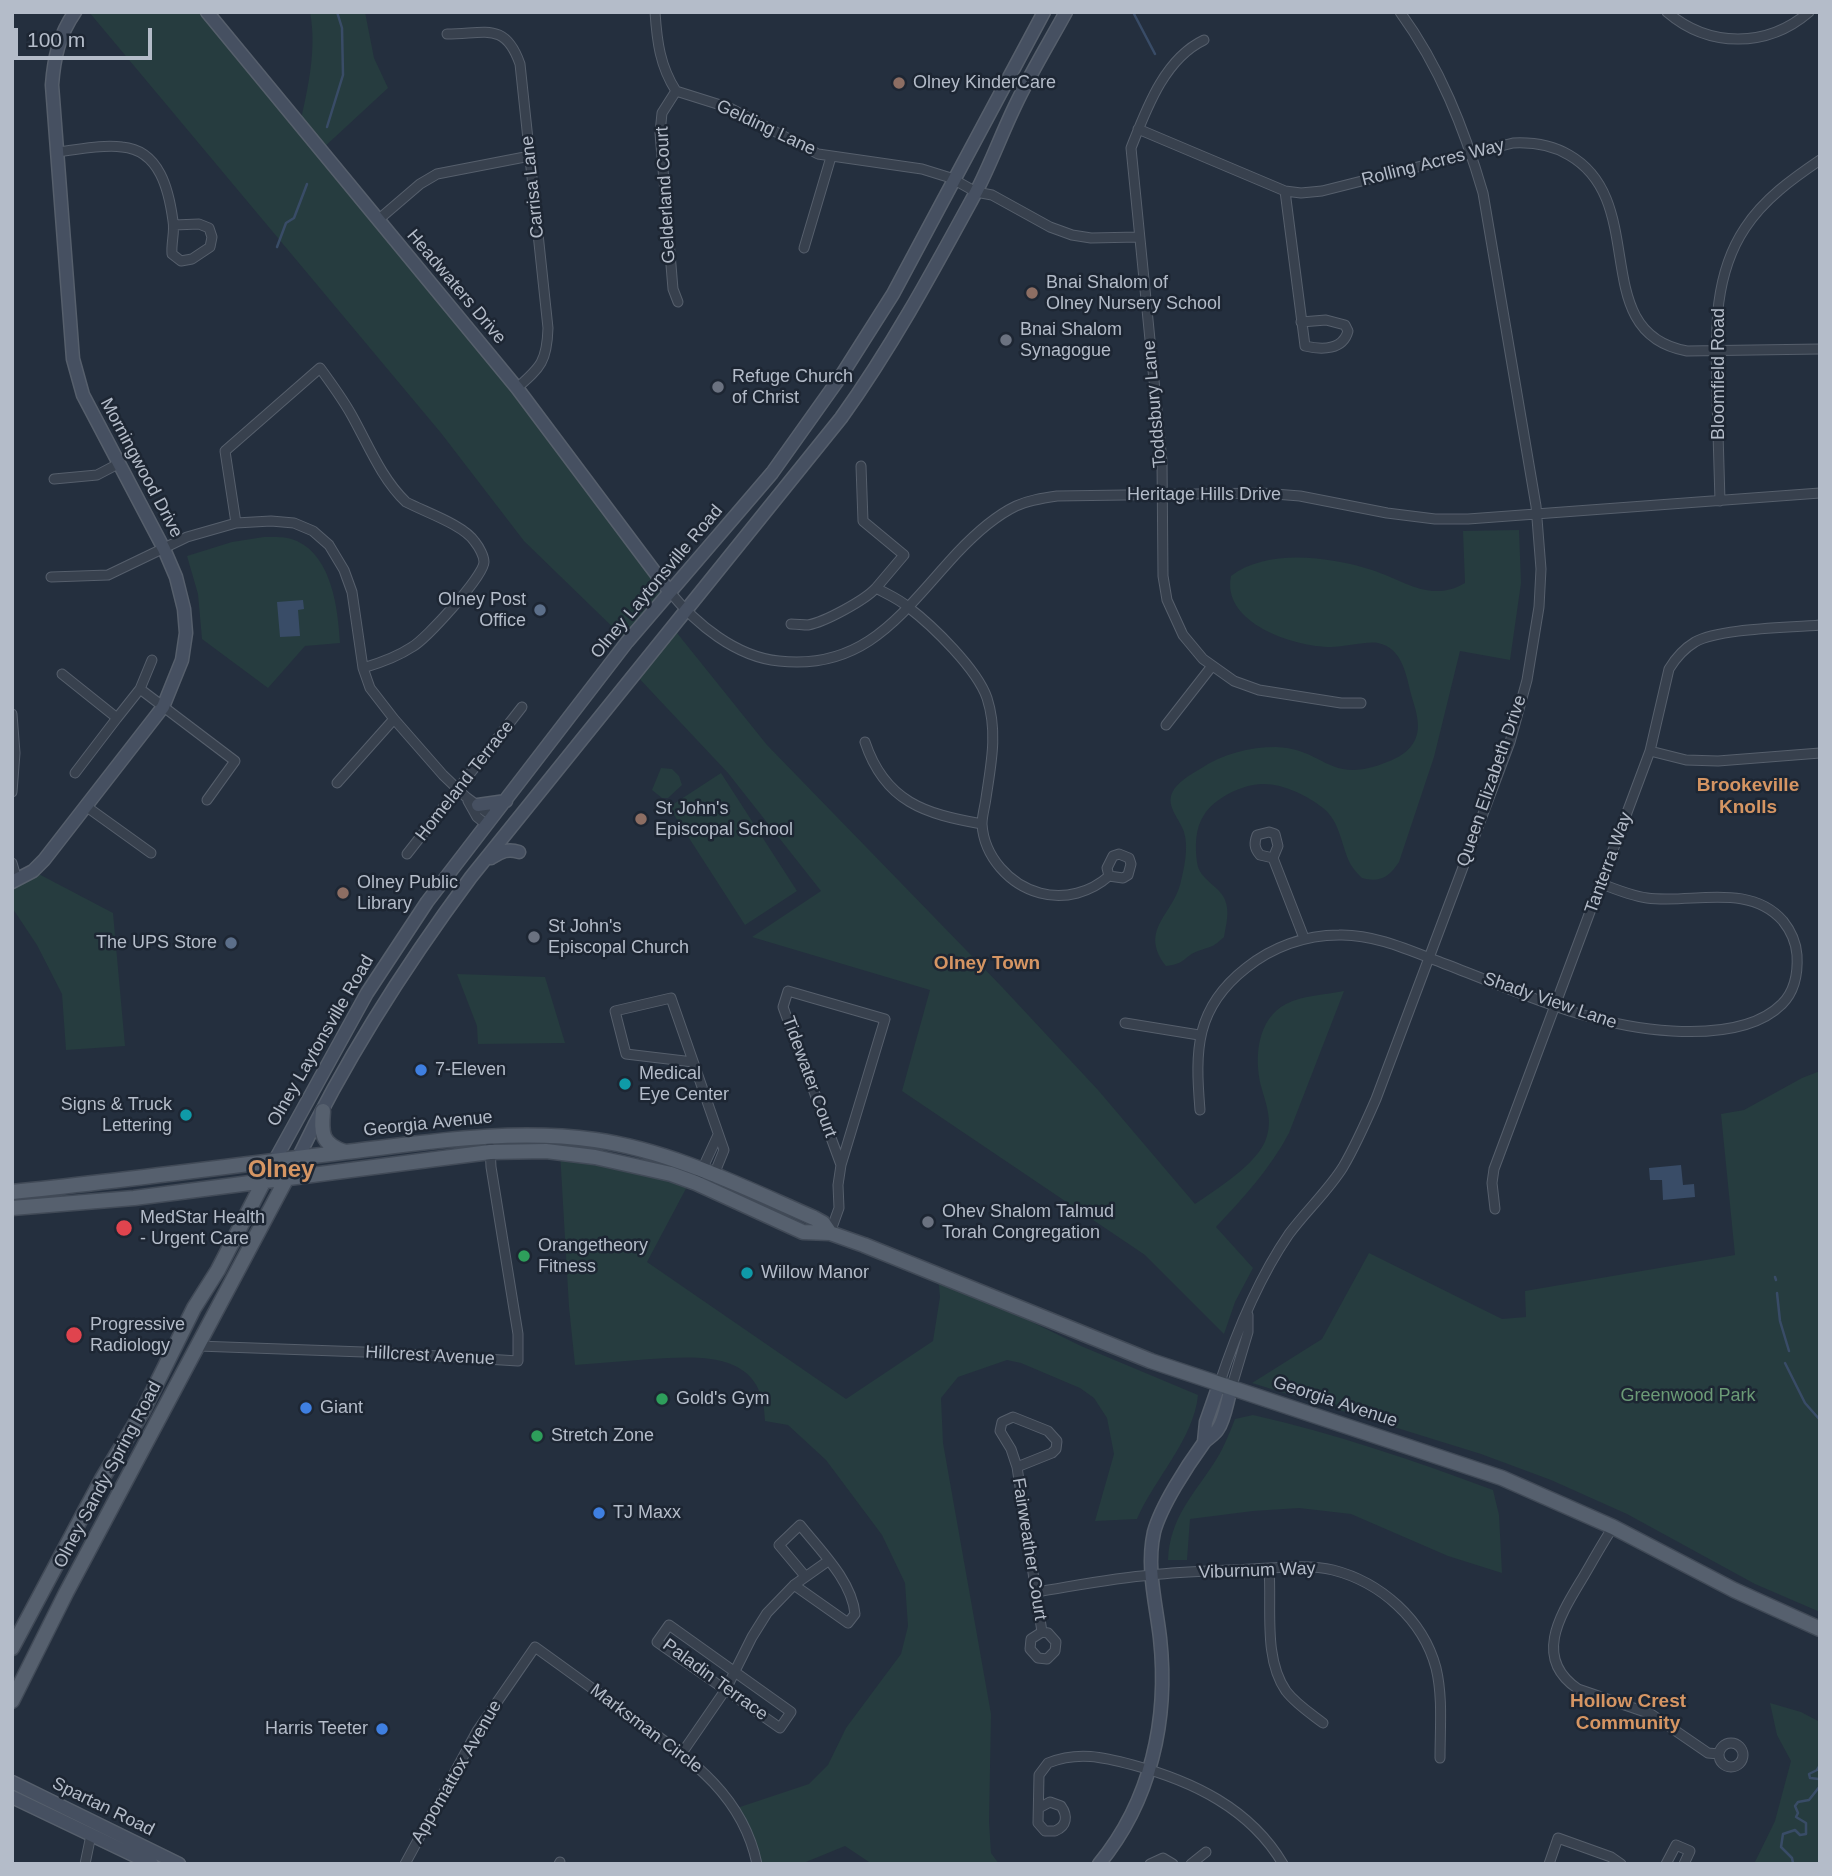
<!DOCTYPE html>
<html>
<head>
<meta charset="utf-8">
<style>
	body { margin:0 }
	#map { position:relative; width:1832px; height:1876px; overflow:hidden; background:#242f3e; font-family:Arial,sans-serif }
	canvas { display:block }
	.frame { position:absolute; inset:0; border:14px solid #b4bcc9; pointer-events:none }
	.scale { position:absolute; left:14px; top:28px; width:138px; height:32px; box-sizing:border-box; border:4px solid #b4bcc9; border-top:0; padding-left:9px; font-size:21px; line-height:24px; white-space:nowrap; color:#b4bcc9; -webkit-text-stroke:5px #1d2633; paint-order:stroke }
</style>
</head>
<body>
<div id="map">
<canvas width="1832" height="1876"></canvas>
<div class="frame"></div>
<div class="scale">100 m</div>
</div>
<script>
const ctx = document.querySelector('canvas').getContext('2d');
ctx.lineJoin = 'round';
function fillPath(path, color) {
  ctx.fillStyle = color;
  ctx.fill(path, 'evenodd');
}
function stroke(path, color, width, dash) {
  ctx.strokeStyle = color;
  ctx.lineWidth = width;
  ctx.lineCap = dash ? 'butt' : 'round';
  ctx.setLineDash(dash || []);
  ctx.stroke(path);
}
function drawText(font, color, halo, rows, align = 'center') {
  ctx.font = font + ' Arial,sans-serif';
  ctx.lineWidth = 5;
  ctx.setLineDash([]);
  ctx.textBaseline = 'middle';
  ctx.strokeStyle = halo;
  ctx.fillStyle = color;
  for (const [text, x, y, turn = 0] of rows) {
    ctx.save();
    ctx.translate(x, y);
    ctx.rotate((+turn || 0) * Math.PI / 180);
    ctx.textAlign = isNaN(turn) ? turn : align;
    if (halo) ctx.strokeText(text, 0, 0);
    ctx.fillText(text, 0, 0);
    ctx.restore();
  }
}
const green = new Path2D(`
	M89 12H207L300 124C308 88 317 49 310 12H365L374 58 388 88 321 150 517 388 669 591 627 641 524 541 441 433Z
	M1519 530 1521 583 1510 660 1460 651 1434 757 1399 862C1389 877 1380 883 1362 878 1358 874 1354 870 1351 865 1341 847 1341 822 1323 808 1308 796 1284 784 1264 784 1245 783 1214 798 1204 815 1195 828 1195 847 1197 862 1199 880 1219 885 1225 900 1230 912 1226 925 1224 937 1212 948 1212 946 1198 951 1184 956 1186 964 1166 966 1139 931 1171 916 1180 885 1184 869 1189 848 1184 832 1180 819 1166 807 1172 793 1177 782 1190 775 1200 769 1222 754 1249 747 1276 747 1324 748 1329 786 1387 762 1398 758 1409 752 1415 740 1422 726 1415 708 1411 694 1406 674 1402 648 1378 643 1367 641 1344 647 1331 647 1294 647 1221 623 1231 576 1268 548 1330 557 1372 570 1405 581 1431 603 1465 583L1463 531Z
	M264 537C275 537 287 536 297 541 332 557 338 609 340 643L305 646 268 688 202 639 198 594 187 556 232 542Z
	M673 628 767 745 1002 987 1098 1090 1195 1204C1216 1190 1258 1163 1266 1139 1273 1120 1266 1104 1261 1086 1254 1058 1257 1019 1286 1004 1303 995 1325 995 1344 991L1289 1133C1270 1169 1243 1198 1216 1227L1253 1268 1235 1302 1224 1334 1145 1255 902 1091 930 990 752 937 821 891 728 773 635 674Z
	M661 768 672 769 679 776 682 785 668 798H662L652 790Z
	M721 773 797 891 745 925 669 807Z
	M33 871 113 913 125 1046 66 1050 62 994 37 945 13 909 12 882Z
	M457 974 545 977 565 1043 478 1044 477 1026Z
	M1820 1071V1612L1755 1584 1627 1514 1551 1480 1481 1454 1252 1383 1322 1339 1369 1253 1502 1319 1526 1317 1525 1291 1735 1255 1721 1114 1744 1110 1802 1078Z
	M560 1152 690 1181 647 1262 846 1399 933 1341 940 1297 938 1276 1081 1346 1198 1395C1194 1439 1154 1479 1137 1519L1095 1521 1114 1454 1107 1418 1094 1398 1080 1388 1021 1363 1007 1360 958 1377 941 1398 943 1443 991 1714 989 1822 991 1853 999 1864H872L845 1846 801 1864H757L734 1809 809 1784 828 1765 846 1728 901 1654 908 1626 905 1583 882 1535 826 1460 788 1425 765 1421C764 1351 702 1356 651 1359 626 1361 600 1363 575 1365L569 1307Z
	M1253 1415C1334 1433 1415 1461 1493 1490L1499 1515 1502 1573 1448 1556 1351 1514 1299 1508 1253 1511 1190 1519 1187 1560H1168C1170 1518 1192 1497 1214 1463 1223 1450 1229 1434 1235 1419Z
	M1770 1703 1801 1712 1820 1722V1864H1754L1775 1821 1791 1761 1777 1735Z`);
const water = new Path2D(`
	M303 600 304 609 298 610 300 636 280 637 277 602Z
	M1681 1165 1683 1185 1694 1184 1695 1197 1663 1200 1662 1180H1650L1649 1168Z`);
const stream = new Path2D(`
	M1133 12 1155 54
	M327 127 343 75 342 28 337 12
	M277 247 286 223 294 218 307 184
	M1775 1277 1776 1280
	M1777 1293 1780 1321 1789 1351
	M1785 1363 1805 1403 1820 1420
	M1820 1765 1817 1770 1809 1774 1810 1778 1819 1779 1820 1785
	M1791 1864 1793 1863 1792 1858 1781 1847 1783 1834 1795 1830 1800 1835 1806 1834V1823L1796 1817 1798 1813 1795 1806 1798 1802 1809 1800 1820 1786`);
const street = new Path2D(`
	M655 12C657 42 660 66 676 91L730 108 818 154 922 169 951 178 976 192 992 195 1050 227 1072 235 1091 238 1138 237
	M1667 12C1709 48 1767 48 1809 12
	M447 34C485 34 505 21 520 64L548 328C547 361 541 367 517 388
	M1204 40C1164 59 1146 110 1131 148L1162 461 1163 576 1167 600 1183 635 1203 659 1234 681 1259 690 1341 703H1361
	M676 91 662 113 660 133 673 289 678 302
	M1138 129 1285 191 1301 193 1322 191 1513 143C1533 142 1552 145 1569 155 1651 202 1586 333 1687 351L1820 349
	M57 152C77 150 102 144 122 147 160 150 169 191 173 221 175 232 171 243 172 254L181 261 192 259 210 247 212 237 209 228 199 224 174 225
	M1285 191 1305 346C1322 350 1343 350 1348 331L1345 325 1326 320 1301 322
	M378 220 420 184 437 174 530 156
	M804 248 831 157
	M861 466 863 521 904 555 876 588C887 594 899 599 908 607 933 626 977 669 987 698 998 732 991 764 986 798 985 806 982 816 982 824 984 857 1010 885 1040 893 1065 900 1091 892 1109 876L1107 868 1113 856 1119 854 1129 858 1131 864 1128 875 1123 878 1109 876
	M54 479 97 475 118 464
	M1720 501C1719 467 1718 433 1717 399 1716 341 1711 279 1745 228 1764 199 1792 179 1820 160
	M236 523 225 451 320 368C331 383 342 398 351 414 368 444 381 478 406 502 425 512 464 525 475 542 479 547 484 556 484 562 484 576 426 639 412 647 397 657 380 663 363 668
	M51 577 108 575 187 537 236 523 271 521 294 523 313 531 329 545 344 570 352 592 363 668 370 688 394 719 443 775 466 797 493 817
	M669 591C696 624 736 657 779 661 867 671 904 610 957 553 974 535 993 517 1016 506 1029 500 1043 498 1057 496L1262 493 1300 496 1387 513 1435 519H1468L1820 493
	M791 624C796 624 803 625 808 625 825 622 865 600 876 588
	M62 674 117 718 140 689 235 761 207 800
	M140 689 152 660
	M12 714 15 753 12 792
	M1166 725 1212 666
	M865 742C885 802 925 814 982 824
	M1650 751 1686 760 1718 761 1820 753
	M75 773 117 718
	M337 783 394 719
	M468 801 477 817 487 825
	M87 807 151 853
	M407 854 522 707
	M1273 858 1278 846 1275 834 1269 832 1257 835C1254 843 1254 848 1260 855L1273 858 1304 938
	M12 863 17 880
	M1125 1023 1199 1035
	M693 1062 626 1054 615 1011 671 998 724 1150 713 1177
	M1200 1110C1195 1050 1195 1008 1246 968 1272 947 1305 935 1339 935 1375 934 1411 951 1445 964 1519 992 1592 1027 1672 1031 1708 1033 1755 1031 1782 1004 1795 991 1798 972 1797 955 1796 942 1791 931 1783 921 1749 882 1692 904 1647 898 1632 896 1617 890 1602 884
	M700 1174 718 1135
	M1495 1209 1492 1183 1494 1169 1650 751 1669 669C1675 659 1685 648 1695 642 1720 628 1789 628 1820 625
	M830 1233 839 1208 838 1185 841 1165 885 1019 788 991 783 1007 841 1165
	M198 1346 391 1353 518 1361V1334L491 1167 490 1147
	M1219 1385C1236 1333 1258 1279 1289 1234 1306 1211 1328 1191 1343 1167 1356 1145 1366 1122 1376 1099L1510 742 1527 680 1539 607 1541 569 1536 506 1483 193C1464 128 1440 67 1400 12
	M1231 1389 1248 1332V1315
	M1017 1467 1011 1449 1000 1431 1002 1422 1013 1417 1048 1431 1057 1441 1056 1449 1052 1453 1017 1467 1042 1632 1031 1639 1030 1649 1038 1658 1047 1659 1055 1651 1056 1642 1048 1633 1042 1632
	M1613 1527C1602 1544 1592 1562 1582 1579 1561 1614 1532 1658 1578 1689L1651 1714 1708 1753 1719 1754
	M1269 1569C1272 1607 1263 1658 1286 1691 1296 1704 1310 1713 1323 1723
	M794 1585 848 1623 855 1614C852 1581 820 1550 800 1525L779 1545 805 1576
	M1036 1592C1074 1586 1113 1578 1152 1575 1185 1571 1219 1571 1253 1569 1278 1568 1308 1564 1333 1570 1380 1582 1423 1619 1436 1668 1443 1697 1440 1728 1440 1758
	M669 1625 791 1712 780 1728 657 1642Z
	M1719 1755a12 12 0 1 1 24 0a12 12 0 1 1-24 0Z
	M682 1753 726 1689 752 1637 767 1613 794 1585 828 1561
	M1039 1808 1050 1802 1061 1806C1068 1816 1067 1826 1055 1831H1045L1038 1823 1039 1775 1048 1763C1078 1751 1103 1757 1133 1765 1192 1781 1250 1808 1283 1864
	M85 1864 91 1835
	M405 1864 477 1731 535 1647C567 1670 599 1693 631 1717 687 1757 742 1792 757 1864
	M559 1864 560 1862
	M1150 1864 1163 1858 1173 1864
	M1191 1864 1206 1852
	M1549 1864 1558 1838 1611 1857 1621 1864
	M1666 1864 1676 1845 1690 1851 1684 1864`);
const secondary = new Path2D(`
	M207 12 517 388 669 591
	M478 805 506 801
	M491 858C501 852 507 848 519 852
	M12 882 33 871 44 860 163 707 182 660 186 633 184 609 176 577 164 549 83 395 73 359 52 85C54 58 59 35 75 12
	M298 1158C346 1058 405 966 471 877L841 418C892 347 933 271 975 194 990 166 1001 135 1015 106 1030 74 1049 43 1066 12
	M275 1160 367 993 427 902 627 642 772 473 841 376 893 294 1044 12
	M1204 1442 1206 1422 1219 1385
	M12 1782 179 1864
	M12 1797 152 1864
	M1099 1864C1151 1801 1169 1719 1160 1638 1156 1603 1146 1568 1154 1532 1161 1506 1187 1466 1203 1444 1207 1438 1215 1435 1218 1429 1225 1419 1227 1401 1231 1389`);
const primary = new Path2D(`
	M323 1111C321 1133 321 1144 345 1152
	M12 1192C121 1181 229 1166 338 1153 424 1143 509 1128 595 1140 672 1151 743 1187 814 1218L823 1223 830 1233
	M12 1208 134 1198 490 1152 546 1151 595 1157 671 1174 696 1183 803 1232 830 1233 864 1245 1151 1361 1502 1478 1613 1527 1734 1590 1820 1629
	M12 1648 102 1479 143 1411 194 1308 218 1270 266 1177
	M12 1701 66 1593 289 1174`);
const markers = [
	[899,83,7,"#8d6e63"],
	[1032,293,7,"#8d6e63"],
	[1006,340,7,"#6b7280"],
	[718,387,7,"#6b7280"],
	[540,610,7,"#5c6f8a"],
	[641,819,7,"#8d6e63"],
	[343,893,7,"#8d6e63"],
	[534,937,7,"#6b7280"],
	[231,943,7,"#5c6f8a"],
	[421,1070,7,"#3f7fe0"],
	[625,1084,7,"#0f9aa8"],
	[186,1115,7,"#0f9aa8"],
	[928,1222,7,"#6b7280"],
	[124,1228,9,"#e0444e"],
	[524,1256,7,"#2e9e5b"],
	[747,1273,7,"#0f9aa8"],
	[74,1335,9,"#e0444e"],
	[662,1399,7,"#2e9e5b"],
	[306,1408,7,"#3f7fe0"],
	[537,1436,7,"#2e9e5b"],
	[599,1513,7,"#3f7fe0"],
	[382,1729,7,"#3f7fe0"]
];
const poiNames = [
	["Olney KinderCare",913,83],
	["Bnai Shalom of",1046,283],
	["Olney Nursery School",1046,304],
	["Bnai Shalom",1020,330],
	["Synagogue",1020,351],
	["Refuge Church",732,377],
	["of Christ",732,398],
	["Olney Post",526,600,"right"],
	["Office",526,621,"right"],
	["St John's",655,809],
	["Episcopal School",655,830],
	["Olney Public",357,883],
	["Library",357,904],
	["St John's",548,927],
	["Episcopal Church",548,948],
	["The UPS Store",217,943,"right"],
	["7-Eleven",435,1070],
	["Medical",639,1074],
	["Eye Center",639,1095],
	["Signs & Truck",172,1105,"right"],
	["Lettering",172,1126,"right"],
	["Ohev Shalom Talmud",942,1212],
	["Torah Congregation",942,1233],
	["MedStar Health",140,1218],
	["- Urgent Care",140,1239],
	["Orangetheory",538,1246],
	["Fitness",538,1267],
	["Willow Manor",761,1273],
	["Progressive",90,1325],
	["Radiology",90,1346],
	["Gold's Gym",676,1399],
	["Giant",320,1408],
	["Stretch Zone",551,1436],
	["TJ Maxx",613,1513],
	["Harris Teeter",368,1729,"right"]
];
const streetNames = [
	["Gelding Lane",766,128,25],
	["Rolling Acres Way",1433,163,-14],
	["Carrisa Lane",533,187,-96],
	["Gelderland Court",666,195,-93],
	["Headwaters Drive",456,287,50],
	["Bloomfield Road",1719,374,-90],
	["Toddsbury Lane",1155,404,-95],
	["Morningwood Drive",141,468,62],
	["Heritage Hills Drive",1204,495],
	["Olney Laytonsville Road",657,582,-50],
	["Homeland Terrace",465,781,-52],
	["Queen Elizabeth Drive",1492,781,-71],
	["Tanterra Way",1609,863,-70],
	["Shady View Lane",1550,1001,19],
	["Olney Laytonsville Road",321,1041,-60],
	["Tidewater Court",809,1077,70],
	["Georgia Avenue",428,1124,-6],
	["Hillcrest Avenue",430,1356,3],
	["Georgia Avenue",1335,1402,18],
	["Olney Sandy Spring Road",108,1475,-62],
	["Fairweather Court",1029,1549,81],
	["Viburnum Way",1257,1571,-2],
	["Paladin Terrace",715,1680,36],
	["Marksman Circle",646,1729,37],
	["Appomattox Avenue",457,1772,-60],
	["Spartan Road",103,1807,26]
];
const parkNames = [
	["Greenwood Park",1688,1396]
];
const neighbourhoodNames = [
	["Brookeville",1748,786],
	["Knolls",1748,808],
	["Olney Town",987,964],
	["Hollow Crest",1628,1702],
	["Community",1628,1724]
];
const districtNames = [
	["Olney",281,1170]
];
fillPath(green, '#263c3f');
fillPath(water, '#394c67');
stroke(stream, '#394c67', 2.5);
stroke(street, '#565f6c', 11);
stroke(secondary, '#565f6c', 15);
stroke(primary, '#414a57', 17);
stroke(street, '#38414e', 9);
stroke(secondary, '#465061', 12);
stroke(primary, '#56606e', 14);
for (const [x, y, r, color] of markers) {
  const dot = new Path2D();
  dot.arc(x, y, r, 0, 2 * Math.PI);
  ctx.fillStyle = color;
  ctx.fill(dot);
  stroke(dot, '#1d2633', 2.5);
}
drawText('18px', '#b4bcc9', '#1d2633', poiNames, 'left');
drawText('18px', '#b4bcc9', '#1d2633', streetNames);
drawText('18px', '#6b9a76', '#1d2633', parkNames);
drawText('bold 19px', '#d59563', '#1d2633', neighbourhoodNames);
drawText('bold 24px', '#d59563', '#1d2633', districtNames);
</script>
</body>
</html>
